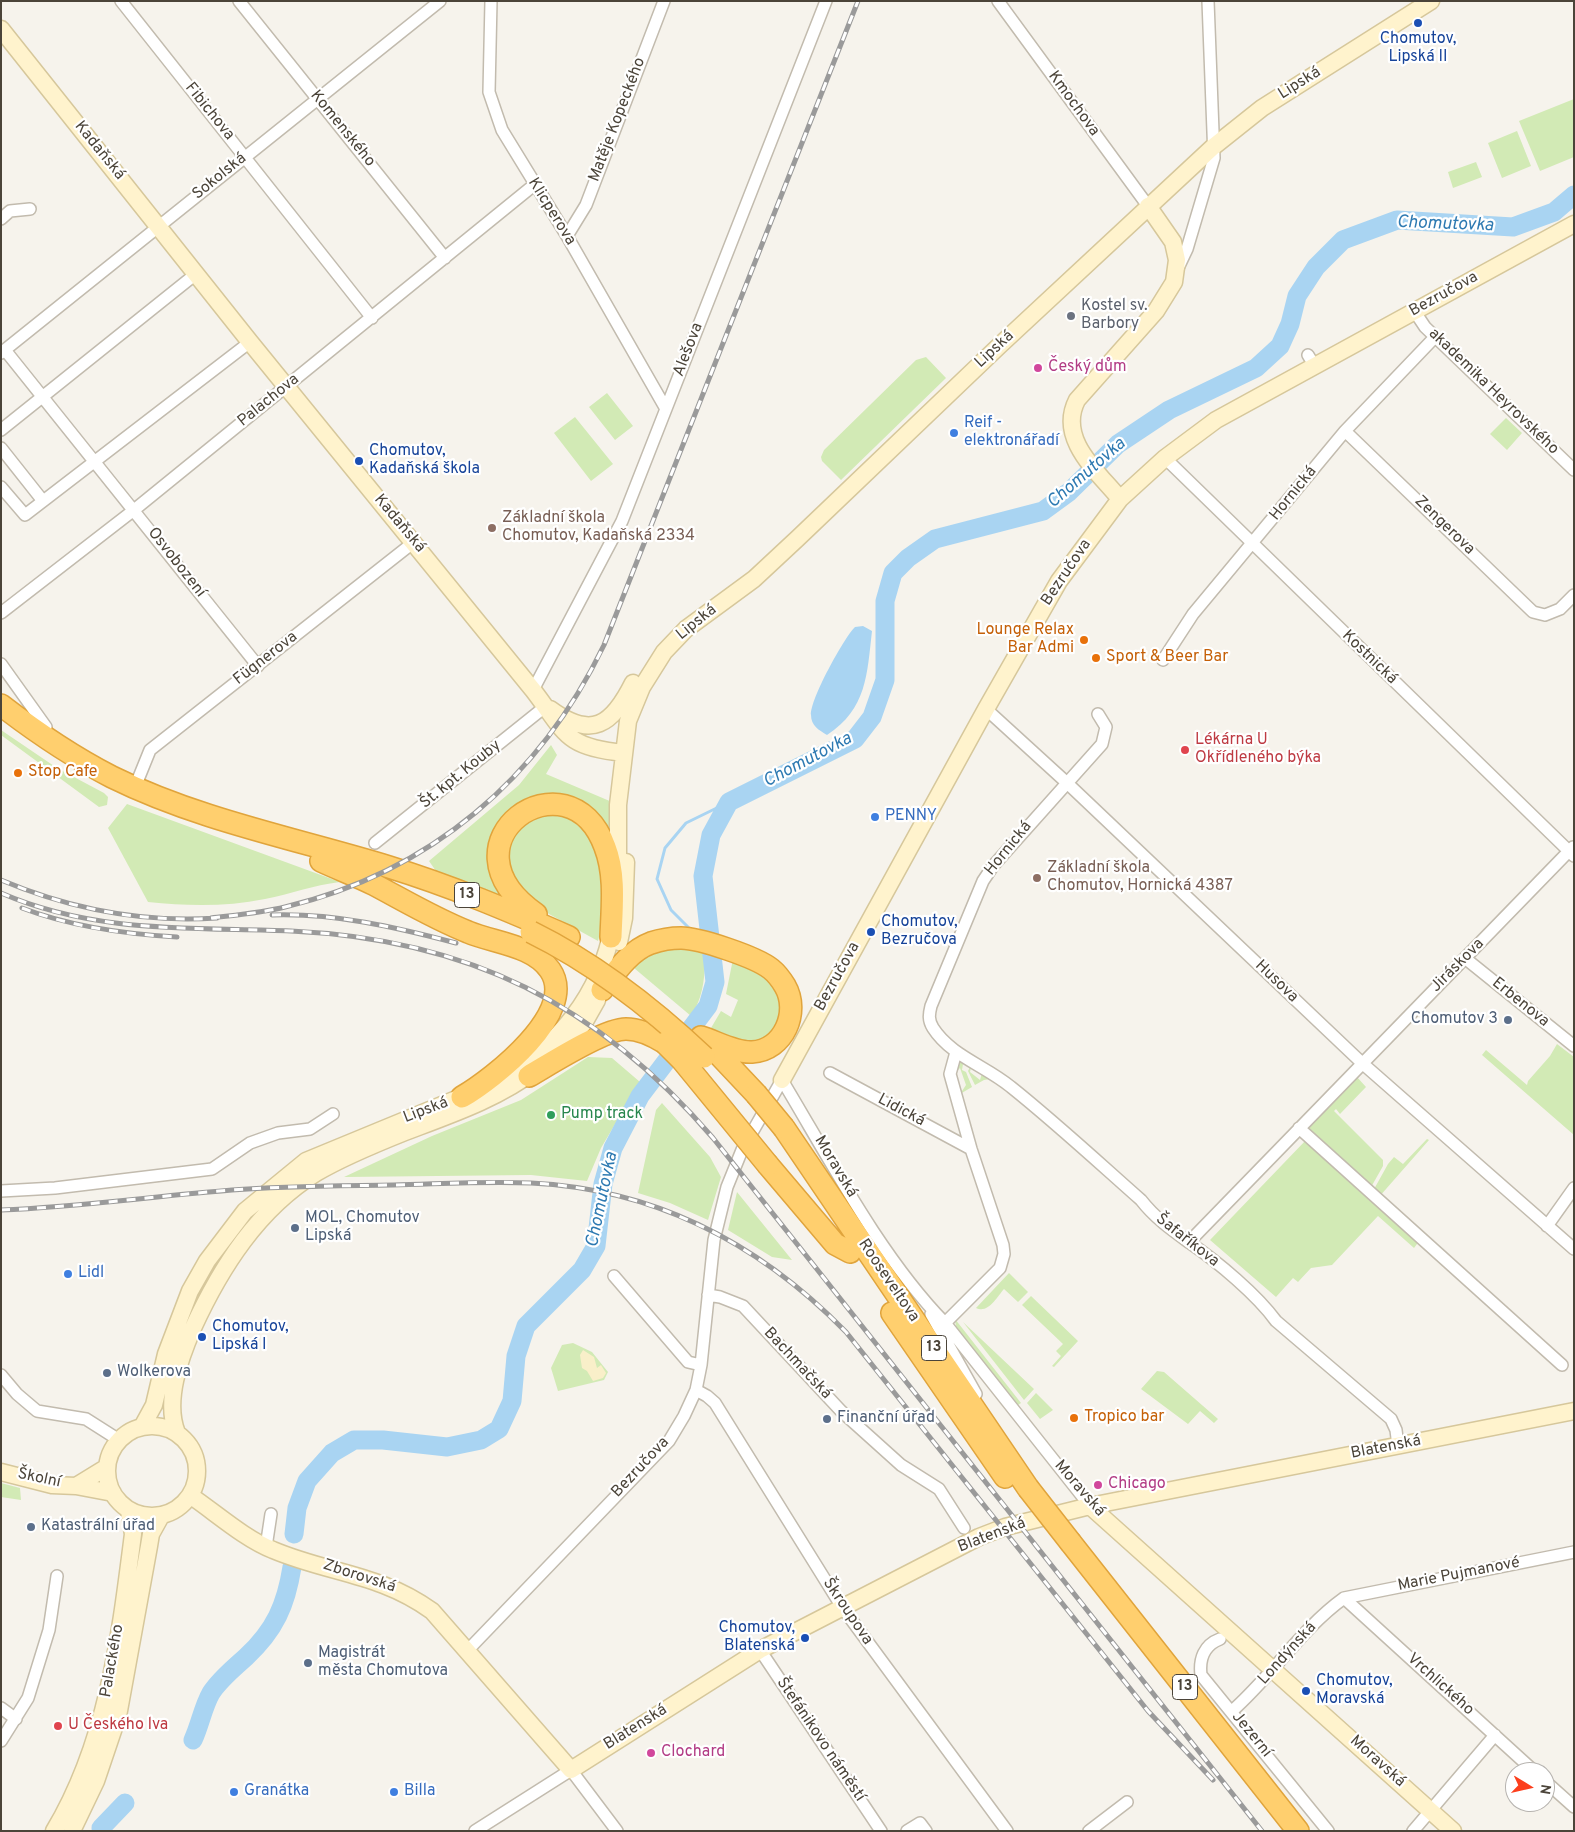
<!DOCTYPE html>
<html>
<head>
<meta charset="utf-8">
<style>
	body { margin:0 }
	#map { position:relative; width:1575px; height:1832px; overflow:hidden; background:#f6f3ec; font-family:Overpass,sans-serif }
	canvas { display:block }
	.frame { position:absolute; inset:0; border:2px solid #4b4439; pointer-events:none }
	.north { position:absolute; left:1505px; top:1762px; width:50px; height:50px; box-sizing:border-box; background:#fff; border:1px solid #b7b4b0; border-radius:50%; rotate:99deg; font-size:14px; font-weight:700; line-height:20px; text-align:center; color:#4b4439 }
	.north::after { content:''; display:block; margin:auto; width:18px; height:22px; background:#fc3f1d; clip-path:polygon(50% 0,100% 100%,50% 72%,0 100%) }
</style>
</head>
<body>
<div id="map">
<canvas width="1575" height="1832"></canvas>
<div class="frame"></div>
<div class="north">N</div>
</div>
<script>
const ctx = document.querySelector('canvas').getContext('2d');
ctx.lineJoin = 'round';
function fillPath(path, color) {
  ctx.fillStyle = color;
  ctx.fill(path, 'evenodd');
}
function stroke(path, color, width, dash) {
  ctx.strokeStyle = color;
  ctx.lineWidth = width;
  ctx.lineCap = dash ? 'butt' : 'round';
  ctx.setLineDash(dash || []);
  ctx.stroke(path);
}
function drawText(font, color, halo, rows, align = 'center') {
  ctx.font = font + ' Overpass,sans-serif';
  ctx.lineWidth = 4.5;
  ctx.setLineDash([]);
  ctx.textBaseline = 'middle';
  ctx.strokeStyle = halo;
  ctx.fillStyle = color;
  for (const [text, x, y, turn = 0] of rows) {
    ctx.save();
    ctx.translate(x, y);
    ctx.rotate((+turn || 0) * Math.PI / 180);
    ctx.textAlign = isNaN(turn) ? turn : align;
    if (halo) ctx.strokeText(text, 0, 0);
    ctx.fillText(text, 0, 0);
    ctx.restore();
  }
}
const green = new Path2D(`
	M1574 99V157L1540 171 1519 121Z
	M1517 131 1531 166 1502 178 1488 143Z
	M1476 162 1482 177 1453 188 1448 172Z
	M926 357 946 378 841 480 822 461 821 457 824 450 916 360Z
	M607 393 633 426 615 440 589 407Z
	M575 417 613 464 591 481 554 433Z
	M1506 418 1522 433 1507 450 1490 434Z
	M1 730 57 768 104 793 108 797 107 805 99 807 1 735Z
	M551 745 557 755 546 774 612 802V845L602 828 528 800C521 805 507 811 503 818 486 844 491 870 500 898L440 877 429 861 519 785Z
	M127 804 340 882C313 885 291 894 265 899 226 907 187 906 148 902L108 828Z
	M544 814 574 819 590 832 605 868V913L598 941 549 914 522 890 508 872 507 849 516 826Z
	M685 947 705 952C705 976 704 996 691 1016L634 968C647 951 664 949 685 947Z
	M733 959C747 966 761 971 772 983 775 987 776 993 778 997 794 1043 738 1057 711 1028L721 1011 731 1017 738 1000 726 994Z
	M1557 1044 1574 1057V1135L1482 1055 1486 1050 1527 1085 1528 1081 1550 1056Z
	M588 1057 612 1058 640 1082 601 1148 587 1181 531 1175 344 1177 432 1136 521 1100Z
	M962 1060 972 1063 970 1072 980 1080 982 1073 991 1077 990 1079 984 1080 975 1085 968 1071 970 1067 963 1064 962 1070 966 1072 972 1087 960 1094 966 1085 960 1068 954 1074 959 1062Z
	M1357 1077 1366 1087 1340 1114 1336 1109 1334 1111 1383 1160V1166L1370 1189 1373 1191 1388 1164 1394 1157 1403 1164 1427 1139 1429 1140 1379 1197 1420 1240 1414 1248 1378 1216 1332 1265 1311 1268 1298 1282 1293 1278 1276 1297 1210 1240 1306 1140 1310 1126Z
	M662 1103 710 1157 721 1177 708 1220 670 1203 638 1193 656 1110Z
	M737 1192 792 1260 772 1257 728 1230Z
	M1009 1273 1028 1292 1018 1302 1004 1289C997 1297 988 1314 976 1308Z
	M1031 1296 1078 1341 1054 1367 1052 1366 1061 1356 1056 1351 1063 1344 1022 1305Z
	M955 1319 1021 1403 1018 1405 956 1327Z
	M963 1322 1034 1389 1024 1400Z
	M573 1343 592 1352 608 1372 604 1380 558 1391 551 1368 562 1345Z
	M1157 1371 1164 1372 1218 1419 1214 1423 1200 1411 1188 1424 1141 1389Z
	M1036 1393 1053 1410 1040 1419 1027 1403Z
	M1 1483 20 1488 21 1500 1 1497Z`);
const sand = new Path2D(`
	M583 1350 594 1357 597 1368 601 1365 606 1373 603 1378 593 1381 587 1371 582 1368 580 1355Z`);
const water = new Path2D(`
	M863 626 872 631C867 674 867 709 827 735 819 730 811 726 811 715 810 700 843 639 855 627Z`);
const stream = new Path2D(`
	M691 930 671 910 657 879 665 848 686 823 729 802`);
const river = new Path2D(`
	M294 1534 297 1508 307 1481 332 1453 354 1440H383L447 1447 481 1440 499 1429 512 1401 516 1356 526 1326 582 1270 596 1246 603 1184 613 1148 640 1096 708 1006 715 982 703 876 711 835 729 802 855 739 872 717 885 680V601L893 573 908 558 935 539 1043 511 1069 492 1118 444 1169 410 1256 368 1280 346 1290 324 1297 296 1316 267 1343 240 1397 220 1513 227 1554 212 1574 195
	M193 1740C200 1725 203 1707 211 1693 220 1679 234 1668 246 1657 275 1630 286 1605 292 1567
	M101 1828 125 1803`);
const street = new Path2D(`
	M121 1 372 318
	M239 1 445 258
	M491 1 489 92 502 130 567 236 666 409
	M998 1 1148 206
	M1 219 10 211 30 209
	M567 236 586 205 664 1
	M1178 268 1187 249 1214 158 1208 1
	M1415 312 1425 327 1574 470
	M5 350 258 666
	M1 353 440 1
	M1308 355 1314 365
	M1 430 197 273
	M1345 431 1533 612 1545 615 1560 609 1574 595
	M1 448 43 501
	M1165 458 1574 856
	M1 487 25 515 250 342
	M1 613 134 510 534 185
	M1163 660 1193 614 1345 431 1435 337
	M1 664 46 727
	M533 690 622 521 826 1
	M986 709 1066 782 1362 1063 1574 1249
	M1098 714 1106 727 1102 744 993 866 983 881 931 1006C929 1014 928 1020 933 1028 951 1056 986 1066 1011 1087 1056 1123 1098 1162 1141 1200 1155 1218 1172 1230 1190 1243 1218 1262 1257 1295 1276 1321L1391 1419 1396 1430 1398 1446
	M135 787 150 750 414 542
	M375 843 546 706
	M1466 959 1574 1046
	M830 1073 971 1149
	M1299 1128 1562 1365
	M1 1191 55 1188 212 1169 250 1143 278 1133 310 1129 333 1114
	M1547 1226 1574 1188
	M1189 1242 1573 847
	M614 1276 688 1362 701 1365
	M708 1295 720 1297 743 1306 841 1411 901 1465 939 1489 964 1528
	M931 1314 976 1394
	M945 1323 1000 1268 1004 1254 1003 1245 971 1149 950 1074 956 1052
	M1 1375 17 1394 37 1411 86 1419 119 1440
	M696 1390 707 1396 715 1403 842 1607 1007 1831
	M266 1547 271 1514
	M1344 1598 1535 1772
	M1220 1639C1204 1645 1199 1659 1201 1675L1328 1831
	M760 1650 881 1831
	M467 1651 669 1441 684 1416 696 1390 701 1365 714 1240 727 1187 742 1150 782 1080C829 1158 881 1258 945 1323L1090 1506
	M1 1708 16 1719
	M1232 1711C1272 1676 1301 1629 1344 1598L1574 1552
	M1 1741 28 1698 49 1630 57 1576
	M1545 1781 1574 1807
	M475 1831 571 1770 617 1831
	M907 1831 920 1823 926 1831
	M1089 1831 1127 1802
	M1413 1831 1495 1735`);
const secondary = new Path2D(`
	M1 29 250 342 533 690C566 733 564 747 623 753
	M1120 499C1098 472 1057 439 1077 400L1156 311 1174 282 1177 260 1173 242 1148 206
	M550 709C592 740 612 725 633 683
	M618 876V805L628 721 642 687 664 652 686 629 754 579 798 538 999 346 1213 147 1262 108 1431 1
	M619 942 624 918 626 862
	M556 1054 584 1023 597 1000
	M782 1080 986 709 1059 581 1120 499 1165 458 1216 420 1574 224
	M496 1082C557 1048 601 995 613 925
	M107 1471a45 45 0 1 1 90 0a45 45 0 1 1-90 0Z
	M142 1427 154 1405 166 1354 190 1291 207 1261 245 1211 306 1161 471 1093
	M177 1433C164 1401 180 1358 193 1328 221 1267 258 1209 316 1173 343 1157 375 1144 405 1132 450 1115 498 1099 537 1069
	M1 1472 52 1485 76 1486 113 1493
	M76 1486 107 1467
	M191 1496C216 1513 245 1539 273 1550 330 1574 379 1573 432 1611L571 1770 760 1650 979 1537 1005 1527 1090 1506 1574 1411
	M1090 1506 1453 1831
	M54 1831C108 1741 120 1636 133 1534L129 1511
	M72 1831 96 1781 118 1716 149 1546 151 1534 161 1516`);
const highway = new Path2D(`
	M1 705C36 732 73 757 112 777 199 820 297 839 389 867 451 886 510 911 569 937
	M321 861C338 869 357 876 373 884 405 901 435 919 468 932 494 943 533 945 550 970 579 1012 493 1079 462 1097
	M536 914C433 842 569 748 605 847 616 875 612 908 611 937
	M602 990C615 973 629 951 651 943 660 940 671 938 681 938 699 938 756 957 771 969 776 973 782 981 785 986 800 1012 784 1050 752 1052 736 1053 717 1042 701 1037
	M707 1042 756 1094
	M529 1076C550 1064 604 1029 626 1029 640 1029 654 1036 665 1043
	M784 1128 1028 1488
	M768 1165 835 1244 850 1252
	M892 1313 1005 1477
	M1071 1543 1298 1831`);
const rail = new Path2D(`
	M1 880C70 909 142 923 217 918
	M1 893C96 934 191 927 291 931 468 939 598 1004 713 1138L1262 1831
	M22 908C72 927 124 934 177 937
	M272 915C335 913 395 927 456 943
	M211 918C236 915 261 913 285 907 431 872 540 778 604 645L858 1
	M1 1210C78 1207 155 1196 232 1190 286 1186 339 1186 393 1185 439 1184 485 1181 531 1183 655 1189 760 1244 846 1332L1148 1711 1213 1780`);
const highwayBridge = new Path2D(`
	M531 932C596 964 651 1007 704 1057
	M665 1043 682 1060 768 1165
	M756 1094 784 1128
	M1028 1488 1071 1543`);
const markers = [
	[1418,23,5,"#1a4fb4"],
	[1071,316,5,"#6b7280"],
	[1038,368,5,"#d1479c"],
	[954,433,5,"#3f7fe0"],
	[359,461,5,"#1a4fb4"],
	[492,528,5,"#8d6e63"],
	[1084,640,5,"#e8710a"],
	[1096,658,5,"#e8710a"],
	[1185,750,5,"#e0444e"],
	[18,773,5,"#e8710a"],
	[875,817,5,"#3f7fe0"],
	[1037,878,5,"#8d6e63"],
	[871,932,5,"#1a4fb4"],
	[1508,1020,5,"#5c6f8a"],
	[551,1115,5,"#2e9e5b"],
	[295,1228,5,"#5c6f8a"],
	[68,1274,5,"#3f7fe0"],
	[202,1337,5,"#1a4fb4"],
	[107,1373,5,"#5c6f8a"],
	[1074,1418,5,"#e8710a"],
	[827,1419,5,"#5c6f8a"],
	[1098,1485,5,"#d1479c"],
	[31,1527,5,"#5c6f8a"],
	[805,1638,5,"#1a4fb4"],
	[308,1663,5,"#5c6f8a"],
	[1306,1691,5,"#1a4fb4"],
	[58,1726,5,"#e0444e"],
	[651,1753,5,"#d1479c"],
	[234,1792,5,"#3f7fe0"],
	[394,1792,5,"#3f7fe0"]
];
const shields = [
	[467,895,25],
	[934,1348,25],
	[1185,1687,25]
];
const shieldNames = [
	["13",467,895],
	["13",934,1348],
	["13",1185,1687]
];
const transitNames = [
	["Chomutov,",1418,40,"center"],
	["Lipská II",1418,58,"center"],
	["Chomutov,",369,452],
	["Kadaňská škola",369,470],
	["Chomutov,",881,923],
	["Bezručova",881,941],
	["Chomutov,",212,1328],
	["Lipská I",212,1346],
	["Chomutov,",795,1629,"right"],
	["Blatenská",795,1647,"right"],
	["Chomutov,",1316,1682],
	["Moravská",1316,1700]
];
const streetNames = [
	["Lipská",1300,84,-32],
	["Kmochova",1073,104,54],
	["Fibichova",209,112,51],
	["Matěje Kopeckého",618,120,-69],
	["Komenského",342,129,51],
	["Kadaňská",99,151,51],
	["Sokolská",220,177,-39],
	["Klicperova",551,212,58],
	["Bezručova",1444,295,-29],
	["Alešova",689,350,-69],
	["Lipská",995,350,-43],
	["akademika Heyrovského",1493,392,44],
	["Palachova",269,401,-39],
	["Hornická",1294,494,-51],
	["Kadaňská",399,524,50],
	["Zengerova",1444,526,44],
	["Osvobození",176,563,52],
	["Bezručova",1067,573,-56],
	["Lipská",697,623,-39],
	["Kostnická",1369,658,44],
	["Fügnerova",266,659,-38],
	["Št. kpt. Kouby",461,775,-39],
	["Hornická",1009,849,-51],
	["Jiráskova",1458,966,-45],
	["Bezručova",838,977,-61],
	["Husova",1276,982,44],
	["Erbenova",1520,1003,39],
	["Lipská",426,1111,-21],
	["Lidická",901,1111,28],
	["Moravská",835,1167,59],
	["Šafaříkova",1187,1241,38],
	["Rooseveltova",888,1281,56],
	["Bachmačská",797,1364,47],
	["Blatenská",1386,1448,-11],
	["Bezručova",641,1468,-47],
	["Školní",39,1479,12],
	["Moravská",1079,1489,49],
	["Blatenská",992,1536,-21],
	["Marie Pujmanové",1459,1575,-11],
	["Zborovská",359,1577,18],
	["Škroupova",847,1612,56],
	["Londýnská",1288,1654,-48],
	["Palackého",113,1661,-80],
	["Vrchlického",1440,1685,42],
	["Blatenská",636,1728,-32],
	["Jezerní",1251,1735,51],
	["Štefánikovo náměstí",820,1740,56],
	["Moravská",1377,1762,42]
];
const worshipNames = [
	["Kostel sv.",1081,307],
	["Barbory",1081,325]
];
const hotelNames = [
	["Český dům",1048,368],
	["Chicago",1108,1485],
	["Clochard",661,1753]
];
const shopNames = [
	["Reif -",964,424],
	["elektronářadí",964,442],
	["PENNY",885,817],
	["Lidl",78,1274],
	["Granátka",244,1792],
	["Billa",404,1792]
];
const educationNames = [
	["Základní škola",502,519],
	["Chomutov, Kadaňská 2334",502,537],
	["Základní škola",1047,869],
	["Chomutov, Hornická 4387",1047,887]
];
const foodNames = [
	["Lounge Relax",1074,631,"right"],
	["Bar Admi",1074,649,"right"],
	["Sport & Beer Bar",1106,658],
	["Stop Cafe",28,773],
	["Tropico bar",1084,1418]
];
const healthNames = [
	["Lékárna U",1195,741],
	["Okřídleného býka",1195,759],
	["U Českého lva",68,1726]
];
const serviceNames = [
	["Chomutov 3",1498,1020,"right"],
	["MOL, Chomutov",305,1219],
	["Lipská",305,1237],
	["Wolkerova",117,1373],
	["Finanční úřad",837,1419],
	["Katastrální úřad",41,1527],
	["Magistrát",318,1654],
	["města Chomutova",318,1672]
];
const leisureNames = [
	["Pump track",561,1115]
];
const waterNames = [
	["Chomutovka",1445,225,2],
	["Chomutovka",1087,474,-41],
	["Chomutovka",808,761,-28],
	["Chomutovka",603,1200,-78]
];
fillPath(green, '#d2eab5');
fillPath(sand, '#f9efc9');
fillPath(water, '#a9d4f2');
stroke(stream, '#a9d4f2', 3);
stroke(river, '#a9d4f2', 19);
stroke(street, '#c2bbae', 14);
stroke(secondary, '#d6c79b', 19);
stroke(highway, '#e0a43c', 24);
stroke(street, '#fff', 11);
stroke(secondary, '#fff3cd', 16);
stroke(highway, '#ffcf6e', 21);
stroke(rail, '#9a9a9a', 5);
stroke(rail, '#fff', 3, [9]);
stroke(highwayBridge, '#e0a43c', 24, []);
stroke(highwayBridge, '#ffcf6e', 21);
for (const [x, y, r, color] of markers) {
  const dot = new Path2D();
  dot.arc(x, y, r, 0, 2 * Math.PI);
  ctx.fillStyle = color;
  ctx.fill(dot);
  stroke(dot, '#fff', 2);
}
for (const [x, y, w] of shields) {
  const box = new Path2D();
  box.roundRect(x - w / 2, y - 12.5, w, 25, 4);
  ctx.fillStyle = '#fff';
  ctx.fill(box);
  stroke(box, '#4b4439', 1);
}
drawText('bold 15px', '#4b4439', null, shieldNames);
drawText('16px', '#164399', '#fff', transitNames, 'left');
drawText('16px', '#4b4439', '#fff', streetNames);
drawText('16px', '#5b616d', '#fff', worshipNames, 'left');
drawText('16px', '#b23c85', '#fff', hotelNames, 'left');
drawText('16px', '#366cbe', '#fff', shopNames, 'left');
drawText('16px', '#785e54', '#fff', educationNames, 'left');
drawText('16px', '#c56008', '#fff', foodNames, 'left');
drawText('16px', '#be3a42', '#fff', healthNames, 'left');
drawText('16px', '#4e5e75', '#fff', serviceNames, 'left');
drawText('16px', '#27864d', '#fff', leisureNames, 'left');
drawText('italic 18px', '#2e7ab2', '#fff', waterNames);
</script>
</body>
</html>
